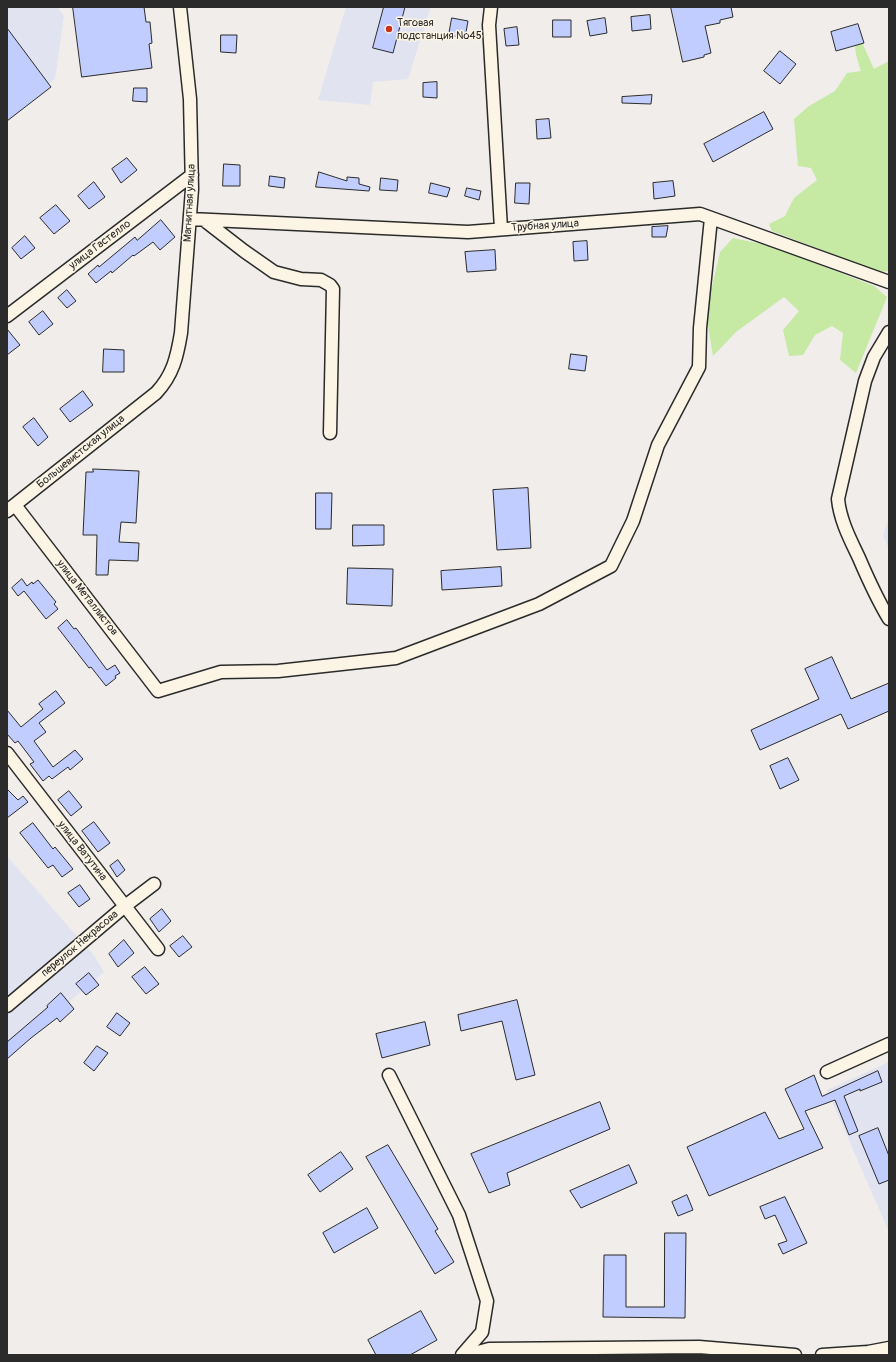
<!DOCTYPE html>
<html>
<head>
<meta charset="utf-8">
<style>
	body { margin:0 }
	#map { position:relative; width:896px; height:1362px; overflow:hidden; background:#f0edea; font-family:Pangolin,sans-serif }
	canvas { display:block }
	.frame { position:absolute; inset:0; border:8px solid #2b2b2b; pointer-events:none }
</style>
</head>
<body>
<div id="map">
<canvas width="896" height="1362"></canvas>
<div class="frame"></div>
</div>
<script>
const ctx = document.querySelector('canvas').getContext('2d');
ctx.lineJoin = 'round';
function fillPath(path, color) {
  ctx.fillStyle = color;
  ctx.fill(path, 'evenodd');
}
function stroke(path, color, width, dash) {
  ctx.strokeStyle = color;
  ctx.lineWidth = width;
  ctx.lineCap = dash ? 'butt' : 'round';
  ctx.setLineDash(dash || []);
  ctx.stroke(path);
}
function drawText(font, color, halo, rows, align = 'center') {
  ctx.font = font + ' Pangolin,sans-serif';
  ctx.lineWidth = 3;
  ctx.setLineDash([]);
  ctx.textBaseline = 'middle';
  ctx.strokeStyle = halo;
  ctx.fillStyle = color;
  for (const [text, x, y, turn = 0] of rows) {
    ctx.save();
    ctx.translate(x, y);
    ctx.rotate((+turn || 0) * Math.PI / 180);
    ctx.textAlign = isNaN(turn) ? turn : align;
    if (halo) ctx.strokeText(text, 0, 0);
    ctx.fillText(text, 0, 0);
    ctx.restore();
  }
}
const built = new Path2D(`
	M7 7H57L64 16 55 79 7 114Z
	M346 7H431L408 79 373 82 370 105 318 100Z
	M889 516V549L883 536Z
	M7 856 95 957 104 972 7 1055Z
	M889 1062V1232L827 1090Z`);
const green = new Path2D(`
	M860 32 863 45 874 69 889 61V271L879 272 772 231 769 224 785 216 794 198 817 180 811 168 798 166 794 119 809 106 835 91 847 73 861 71C857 57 851 45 860 32Z
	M733 238 771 246 874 286 887 297 856 373 840 360 843 333 832 326 815 335 803 355 789 356 783 330 799 311 784 297 736 332 713 356 706 313 720 252Z`);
const building = new Path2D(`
	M73 7H144L146 22H150L152 43 149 44 152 68 82 77Z
	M384 7H405L393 53 373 48Z
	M671 7H731L733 17 720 20V23L705 26 711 53 704 55V57L683 62Z
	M650 15 651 29 632 31 631 17Z
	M452 18 468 21 465 38 449 35Z
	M605 18 607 33 590 36 587 21Z
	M553 20H571V37H553Z
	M858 24 864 43 836 51 831 32Z
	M517 27 519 45 506 46 504 29Z
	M7 28 51 87 7 121Z
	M221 35H237L236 53 221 52Z
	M780 51 796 64 780 84 764 71Z
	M437 82V98L423 97V83Z
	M134 88H147V102L133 101Z
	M652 95 651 104 622 103V97Z
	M764 112 773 129 713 162 704 144Z
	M549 119 551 138 537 139 536 120Z
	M127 158 137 170 121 183 112 169Z
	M224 164 240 165V186H223Z
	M319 172 347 181V177L359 178V184L370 187 369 191 316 187Z
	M270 176 285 178 284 188 269 186Z
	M381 178 398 180 397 191 380 190Z
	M673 181 675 196 654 199 653 183Z
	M94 182 105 197 89 209 78 196Z
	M431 183 450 188 447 197 429 193Z
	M516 183H530L529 204 515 203Z
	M467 188 481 191 479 200 465 196Z
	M56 205 70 221 54 234 40 218Z
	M161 220 175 237 160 250 153 242 134 256 133 255 112 273 111 271 96 283 88 274 98 265 99 267 135 237 137 240Z
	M668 226 666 237H652V227Z
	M25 236 35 248 21 259 12 248Z
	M587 241 588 260 574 261 573 242Z
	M495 250 496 270 467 272 465 252Z
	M67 290 76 301 67 308 58 298Z
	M43 311 53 324 39 335 29 322Z
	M7 329 20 345 7 355Z
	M104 349 124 350V372H103Z
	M571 354 587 356 585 371 569 369Z
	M83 391 93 405 70 422 60 409Z
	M34 418 48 437 38 446 23 427Z
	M93 469 139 471 136 523 121 522 119 542 139 543 138 561 109 560 108 575H96L97 535H83L86 472H93Z
	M528 488 531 548 497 550 493 490Z
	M316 493H332L331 529H316Z
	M353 525H384V545L353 546Z
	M501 567 502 586 442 590 441 571Z
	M348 568 393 569 392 606 347 604Z
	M22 579 27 586 32 582 33 584 38 580 56 602 54 604 58 609 46 619 24 591 18 596 12 588Z
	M67 620 74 629 76 628 107 670 115 665 120 673 115 676 116 678 106 686 91 667 89 668 58 628Z
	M832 657 851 699 889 683V711L848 729 841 714 760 750 751 730 819 699 805 669Z
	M56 691 65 703 39 723 46 732 34 741 53 767 75 750 83 759 70 770 68 767 52 779 49 776 43 781 30 764 34 762 18 741 15 743 7 734V710L21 727 43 709 39 704Z
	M788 758 799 780 780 789 770 766Z
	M7 789 18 800 23 796 28 802 7 818Z
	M69 791 82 807 71 816 58 800Z
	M94 822 110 843 98 852 82 831Z
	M33 823 53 849 55 847 73 869 62 877 53 865 48 868 20 833Z
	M118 860 125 870 117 877 110 866Z
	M80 885 90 899 79 907 68 893Z
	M162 909 171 921 159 932 150 919Z
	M183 936 192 947 179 957 170 946Z
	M124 940 134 953 118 967 109 954Z
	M145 967 159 984 146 994 132 977Z
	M89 973 99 985 86 995 76 984Z
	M61 993 74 1009 60 1022 57 1018 31 1038 7 1059V1042L48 1007 47 1006Z
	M517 1000 535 1075 516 1080 502 1021 461 1031 458 1015Z
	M117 1013 130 1023 120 1036 107 1027Z
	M425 1022 430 1045 382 1058 376 1034Z
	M97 1046 108 1053 94 1071 84 1063Z
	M878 1071 882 1082 860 1091V1089L844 1096 858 1131 849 1135 835 1100 805 1111 823 1148 709 1196 687 1147 765 1112 779 1139 804 1129 785 1089 814 1075 822 1096Z
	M600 1102 610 1129 507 1173 510 1185 489 1193 471 1154Z
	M878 1128 889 1156V1180L879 1184 859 1136Z
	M388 1145 438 1229 435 1231 454 1262 435 1274 366 1157Z
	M341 1152 353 1169 320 1192 308 1175Z
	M629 1165 637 1183 581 1208 570 1191Z
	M687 1195 693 1210 678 1216 672 1202Z
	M785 1197 807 1243 783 1254 778 1244 787 1241 775 1215 765 1219 760 1207Z
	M367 1208 378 1228 334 1253 323 1233Z
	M665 1233H686L685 1318 603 1317 604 1255H626V1307H664Z
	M421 1311 437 1340 410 1355H376L368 1340Z`);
const minor = new Path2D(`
	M491 7 489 25 501 229
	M190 219 468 232 700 214 889 282
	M204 220 244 251 274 272 301 279 321 280 330 285 333 289 330 433
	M7 316 192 175
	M889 332 874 357 865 381 838 499C840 520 850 539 859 558 868 579 877 599 889 619
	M15 505 158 691 221 672 278 671 396 658 539 604 611 566 633 521 658 445 699 367 700 328 711 218
	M7 511 156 393C173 375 177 357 181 333L192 189 190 99 180 7
	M7 753 158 949
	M7 1006 125 906 154 884
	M827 1072 889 1044
	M389 1075 459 1215 487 1301 482 1332 462 1355
	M467 1355 489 1349 699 1347 795 1355
	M822 1355 868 1352 889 1348`);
const markers = [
	[389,29,4,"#c8321e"]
];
const poiNames = [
	["Тяговая",397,23],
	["подстанция №45",397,36]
];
const streetNames = [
	["Магнитная улица",190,203,-87],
	["Трубная улица",545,226,-4],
	["улица Гастелло",100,245,-37],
	["Большевистская улица",81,452,-39],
	["улица Металлистов",87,598,52],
	["улица Ватутина",82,851,52],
	["переулок Некрасова",80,944,-40]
];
fillPath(built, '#e2e3f0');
fillPath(green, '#c6e9a3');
fillPath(building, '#c0cdfe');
stroke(building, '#2b2b2b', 1);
stroke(minor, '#2b2b2b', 15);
stroke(minor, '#fcf5e5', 12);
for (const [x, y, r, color] of markers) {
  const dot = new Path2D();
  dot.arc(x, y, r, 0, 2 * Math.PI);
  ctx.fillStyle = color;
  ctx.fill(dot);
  stroke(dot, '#fcf5e5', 1.5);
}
drawText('11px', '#2b2b2b', '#fcf5e5', poiNames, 'left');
drawText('11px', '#2b2b2b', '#fcf5e5', streetNames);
</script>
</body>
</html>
